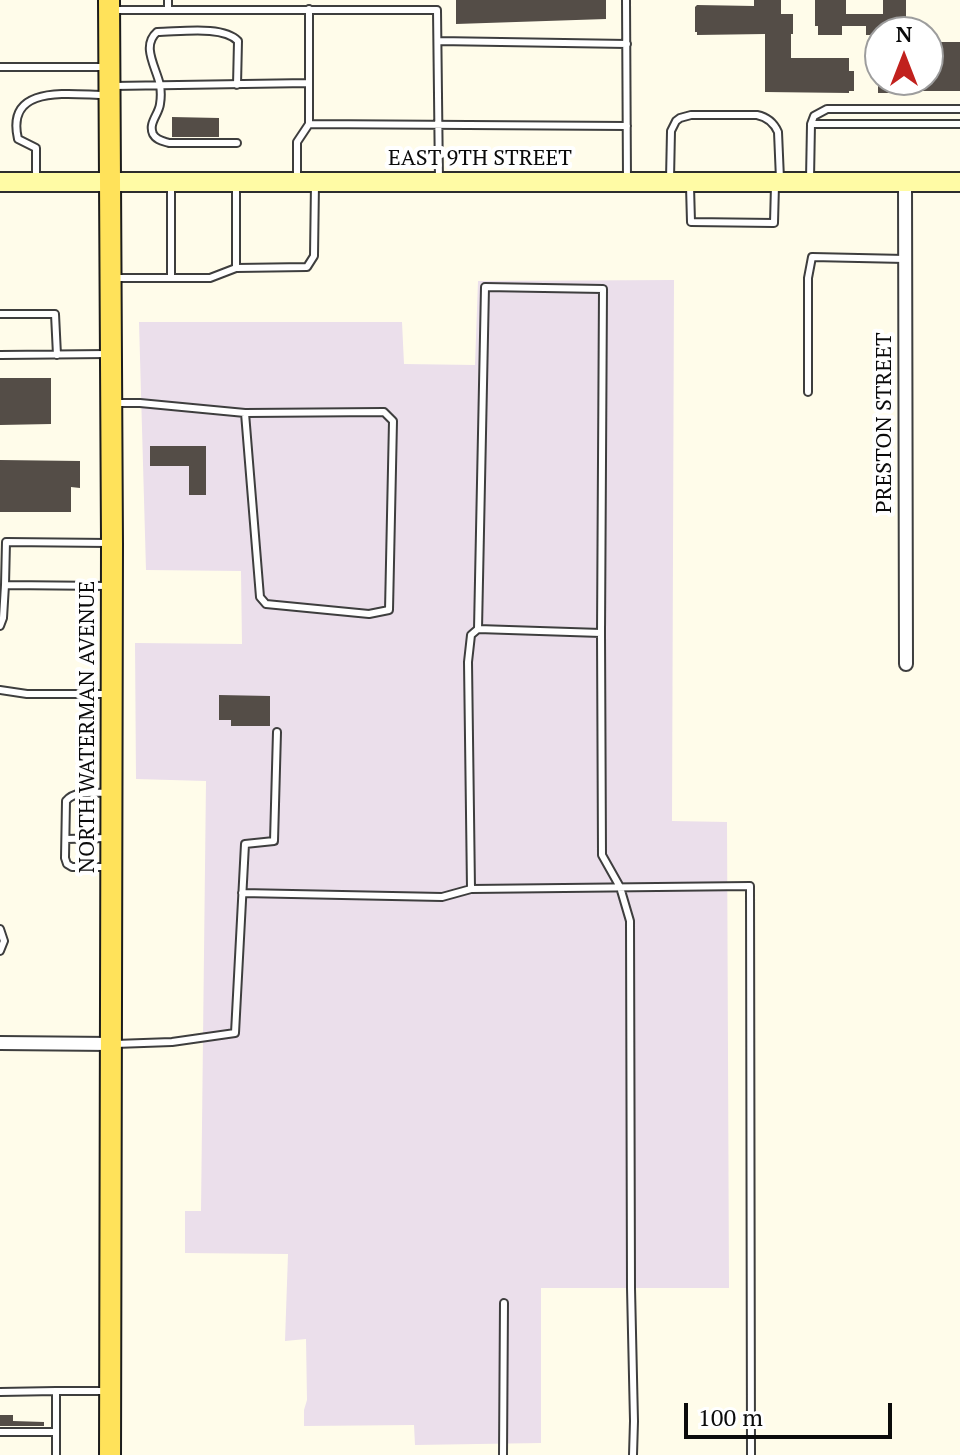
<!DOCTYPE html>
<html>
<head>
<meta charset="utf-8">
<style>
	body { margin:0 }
	#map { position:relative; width:960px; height:1455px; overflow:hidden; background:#fffcea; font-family:"PT Serif",serif }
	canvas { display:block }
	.north { position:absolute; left:864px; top:16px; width:80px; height:80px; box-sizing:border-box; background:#fff; border:2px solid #9d9d9d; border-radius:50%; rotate:0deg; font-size:22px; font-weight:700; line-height:32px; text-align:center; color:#0b0b0b }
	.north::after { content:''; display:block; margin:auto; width:28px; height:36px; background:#c1211d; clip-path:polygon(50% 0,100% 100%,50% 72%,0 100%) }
	.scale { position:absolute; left:684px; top:1403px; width:208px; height:36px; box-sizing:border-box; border:4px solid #0b0b0b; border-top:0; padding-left:10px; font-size:24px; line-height:28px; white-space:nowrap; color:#0b0b0b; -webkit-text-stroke:6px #fff; paint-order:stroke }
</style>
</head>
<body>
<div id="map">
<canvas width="960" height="1455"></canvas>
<div class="north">N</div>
<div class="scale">100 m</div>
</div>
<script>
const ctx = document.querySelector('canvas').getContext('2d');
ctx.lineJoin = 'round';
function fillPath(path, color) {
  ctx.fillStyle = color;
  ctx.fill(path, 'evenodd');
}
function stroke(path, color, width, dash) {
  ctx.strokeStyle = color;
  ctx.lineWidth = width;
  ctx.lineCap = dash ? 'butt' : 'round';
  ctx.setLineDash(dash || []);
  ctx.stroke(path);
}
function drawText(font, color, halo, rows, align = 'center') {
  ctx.font = font + ' "PT Serif",serif';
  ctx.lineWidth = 8;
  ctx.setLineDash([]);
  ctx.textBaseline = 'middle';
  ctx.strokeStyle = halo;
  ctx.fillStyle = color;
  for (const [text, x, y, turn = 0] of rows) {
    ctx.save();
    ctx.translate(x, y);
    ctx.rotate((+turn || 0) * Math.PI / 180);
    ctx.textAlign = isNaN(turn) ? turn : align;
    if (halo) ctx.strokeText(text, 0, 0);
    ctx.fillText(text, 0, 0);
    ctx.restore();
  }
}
const industrial = new Path2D(`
	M674 280 672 821 727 822 729 1288H541V1443L415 1445 414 1425 304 1426V1410L307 1400 306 1339 285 1341 288 1254 185 1253V1211H201L206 781 136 779 135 643 242 644 241 571 146 570 139 322H402L404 364 475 365 478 281Z`);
const building = new Path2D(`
	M456 0H606V19L456 24Z
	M754 0H781V14H793V34H791V58H849V71H854V91H849V93L765 92V34L697 35V32H695V7L697 5 754 6Z
	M815 0H846V14H883V0H906V32H880V35H866V26H842V35H818V26H815Z
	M939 42H960V91H921V80H928V58H937V46H939Z
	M878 80H895V93H878Z
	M172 117 219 118V137H172Z
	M0 378H51V424L0 425Z
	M150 446H206V495H189V466H150Z
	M0 460 80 461V488L71 487V512H0Z
	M219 695 270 696V726H231V720H219Z
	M0 1415H13V1421L44 1422V1426H0Z`);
const lane = new Path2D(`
	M168 0V10H437L439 180
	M626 0 627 179
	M112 10H168
	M438 41 627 44
	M0 67H104
	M237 85 238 41C223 25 179 32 157 32 141 46 156 67 160 85 161 91 161 98 160 104 159 114 148 123 153 134 156 140 163 141 169 143H237
	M113 86 309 83
	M309 124 627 126
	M811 124 814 116 827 109H960
	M297 178V142L309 124V9
	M36 179V148L18 139C5 83 71 95 106 95
	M670 179 671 131 676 121 680 118 691 115H757C767 117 774 123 778 132L780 179
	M810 179 811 124H960
	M690 186 691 222 774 223 775 185
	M236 268V183
	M115 278H210L236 268 307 267 314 256 315 183
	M171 278V186
	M0 314H55L57 355
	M0 355 108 354
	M808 392V278L812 257 905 259
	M115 403H140L245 413 384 412 393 421 389 610 369 614 266 604 260 597 245 413
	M108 586 5 585 6 542 109 543
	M0 626 3 618 5 585
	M478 629 485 287 603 289 601 633
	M0 690 27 694H109
	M66 839 106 838
	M106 867H72L67 864 65 858 66 801C75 790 95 793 108 793
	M471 889 468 662 471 635 478 629 601 633 602 855 620 887 630 921 631 1288 634 1421 633 1455
	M242 893 442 897 471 889 750 886 751 1455
	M0 929 4 941 0 951
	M115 1044 172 1042 235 1033 245 844 274 841 277 732
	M0 1392 56 1391
	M0 1432H56
	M56 1455V1391H105
	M503 1455 504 1303`);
const street = new Path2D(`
	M905 182 906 664
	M0 1043 111 1044`);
const secondary = new Path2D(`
	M0 182H960`);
const primary = new Path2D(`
	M109 0 112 543 110 1455`);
const streetNames = [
	["EAST 9TH STREET",480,159],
	["PRESTON STREET",885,423,-90],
	["NORTH WATERMAN AVENUE",88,727,-90]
];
fillPath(industrial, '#ebdfeb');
fillPath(building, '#544d47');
stroke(lane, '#3e3e3e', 10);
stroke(street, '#3e3e3e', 16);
stroke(secondary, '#2d2d2d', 22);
stroke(primary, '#1c1c1c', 24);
stroke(lane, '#fff', 6);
stroke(street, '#fff', 12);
stroke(secondary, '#fffba5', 18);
stroke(primary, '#ffe25a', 20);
drawText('22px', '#0b0b0b', '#fff', streetNames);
</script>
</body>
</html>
